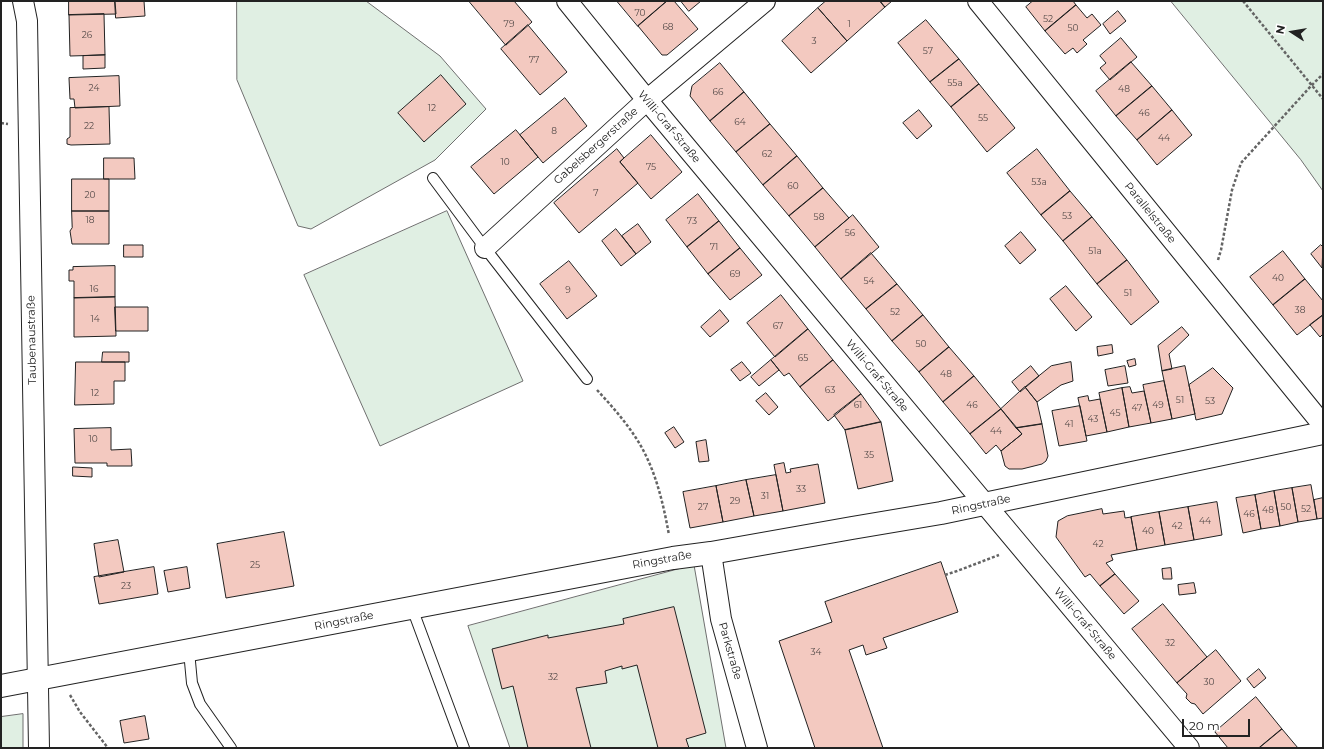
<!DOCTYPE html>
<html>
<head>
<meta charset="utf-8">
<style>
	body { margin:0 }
	#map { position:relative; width:1324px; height:749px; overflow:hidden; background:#fff; font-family:Montserrat,sans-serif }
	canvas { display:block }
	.frame { position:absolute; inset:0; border:2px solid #222; pointer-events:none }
	.north { position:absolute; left:1272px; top:12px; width:40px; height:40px; -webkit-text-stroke:3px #fff; paint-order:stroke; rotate:282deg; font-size:11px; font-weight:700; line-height:16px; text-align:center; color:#222 }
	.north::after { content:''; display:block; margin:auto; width:14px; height:18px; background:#222; clip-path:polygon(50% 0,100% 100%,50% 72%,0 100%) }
	.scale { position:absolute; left:1182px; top:719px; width:68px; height:18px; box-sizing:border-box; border:2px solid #222; border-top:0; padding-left:5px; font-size:12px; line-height:14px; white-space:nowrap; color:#222; -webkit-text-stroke:3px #fff; paint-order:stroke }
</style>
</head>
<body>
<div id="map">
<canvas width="1324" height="749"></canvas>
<div class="frame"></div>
<div class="north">N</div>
<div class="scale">20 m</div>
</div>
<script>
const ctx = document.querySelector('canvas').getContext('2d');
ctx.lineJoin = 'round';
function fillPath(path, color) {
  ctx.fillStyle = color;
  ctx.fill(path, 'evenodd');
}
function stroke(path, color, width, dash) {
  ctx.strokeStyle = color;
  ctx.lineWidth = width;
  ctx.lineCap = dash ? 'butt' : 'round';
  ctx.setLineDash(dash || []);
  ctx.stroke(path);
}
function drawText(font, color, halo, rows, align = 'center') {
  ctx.font = font + ' Montserrat,sans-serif';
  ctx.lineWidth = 3;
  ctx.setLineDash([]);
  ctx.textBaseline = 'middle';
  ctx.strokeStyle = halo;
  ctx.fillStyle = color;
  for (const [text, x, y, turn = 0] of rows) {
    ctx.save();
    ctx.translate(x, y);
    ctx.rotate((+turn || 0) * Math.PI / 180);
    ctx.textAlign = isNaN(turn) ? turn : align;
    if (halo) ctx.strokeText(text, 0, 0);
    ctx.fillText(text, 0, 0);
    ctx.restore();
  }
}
const green = new Path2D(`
	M237 1H366L440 56 486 109 435 160 311 229 298 226 237 80Z
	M1171 1H1323V191L1301 160Z
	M447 211 523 381 380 446 304 275Z
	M694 565 726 748H510L468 626Z
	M23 714V748H1V717Z`);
const building = new Path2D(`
	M69 1H115L116 14 69 15Z
	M115 1H144L145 16 116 18Z
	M469 1H514L532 22 506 45Z
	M617 1H667L638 26Z
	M667 1H674L698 29 667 55H662L638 26Z
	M681 1H701L689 11Z
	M826 1H880L885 7 847 41 818 8Z
	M880 1H892L885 7Z
	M1033 1H1073L1076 5 1045 31 1026 7Z
	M1076 5 1087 18 1092 14 1101 25 1083 40 1087 44 1077 53 1073 48 1065 54 1045 31Z
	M818 8 847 41 811 73 782 41Z
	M1118 11 1126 21 1110 34 1103 24Z
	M104 14 105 55 70 56 69 15Z
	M926 20 959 59 930 82 898 43Z
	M528 25 567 72 540 95 501 49Z
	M1121 38 1137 57 1110 80 1100 68 1106 63 1100 56Z
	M105 55V68L83 69V56Z
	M959 59 979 84 951 107 930 82Z
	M1131 62 1152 86 1116 116 1096 91Z
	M720 63 744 92 710 121 690 96 692 86Z
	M441 75 466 104 424 142 398 113Z
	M119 76 120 106 75 108 74 99H70L69 78Z
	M979 84 1015 128 987 152 951 107Z
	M1152 86 1172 110 1137 140 1116 116Z
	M744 92 770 124 736 152 710 121Z
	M565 98 587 126 543 163 520 135Z
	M109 107 110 144 71 145 67 144V139L70 137V108Z
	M919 110 932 126 917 139 903 123Z
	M1172 110 1192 135 1157 165 1137 140Z
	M770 124 797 156 763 185 736 152Z
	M516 130 538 157 494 194 471 167Z
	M651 135 682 172 651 199 620 162Z
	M617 149 624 158 620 162 638 183 579 233 554 203Z
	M1037 149 1070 191 1041 215 1007 173Z
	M797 156 823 188 789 216 763 185Z
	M104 158H134L135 179H104Z
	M72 179H109V211H72Z
	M823 188 849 218 815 247 789 216Z
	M1070 191 1092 217 1063 241 1041 215Z
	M698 194 719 221 687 247 666 220Z
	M72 211H109V244H72L70 231 72 228Z
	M853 215 879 247 841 279 815 247Z
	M1092 217 1127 260 1097 284 1063 241Z
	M719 221 740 248 708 274 687 247Z
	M638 224 651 242 636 254 622 236Z
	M616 229 636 254 621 266 602 241Z
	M1021 232 1036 250 1020 264 1005 246Z
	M124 245H143V257H124Z
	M1321 245 1323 247 1322 268 1311 254Z
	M740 248 762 275 730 300 708 274Z
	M1283 251 1305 279 1273 305 1250 277Z
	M871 253 897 284 866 309 841 279Z
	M1127 260 1159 302 1131 325 1097 284Z
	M569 261 597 296 567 319 540 284Z
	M115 266V297L74 298V281H69V270H73V267Z
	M1305 279 1323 301V315L1297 335 1273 305Z
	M897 284 923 315 892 341 866 309Z
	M1066 286 1092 317 1076 331 1050 299Z
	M781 295 808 329 775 357 747 323Z
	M115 297 116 336 74 337V298Z
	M115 307H148V331H116Z
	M720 310 729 321 710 337 701 327Z
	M923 315 949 347 919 372 892 341Z
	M1323 315V334L1320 337 1310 325Z
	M1182 327 1189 335 1169 354 1172 369 1162 371 1158 346Z
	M808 329 833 360 800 387 789 373 784 376 771 360Z
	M1112 345 1113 353 1098 356 1097 347Z
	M949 347 974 376 943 402 919 372Z
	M103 352H129V362H102Z
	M1135 359 1136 365 1129 367 1127 361Z
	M771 360 779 370 759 386 751 377Z
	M833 360 861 394 828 421 800 387Z
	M76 362H125V381H114V404L75 405Z
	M742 362 751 373 740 381 731 370Z
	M1071 362 1073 381 1061 385 1037 402 1025 387 1051 366Z
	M1031 366 1039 376 1020 392 1012 382Z
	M1125 366 1128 383 1108 386 1105 370Z
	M1185 366 1195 414 1172 419 1162 371Z
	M1213 368 1233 388 1222 414 1196 420 1189 385Z
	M974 376 1001 409 970 434 943 402Z
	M1164 381 1172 419 1151 423 1143 385Z
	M1025 387 1037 402 1042 424 1016 428 1001 409Z
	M1130 387 1132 393 1144 391 1151 423 1129 427 1122 388Z
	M1122 388 1129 427 1107 432 1099 393Z
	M766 393 778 407 769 415 756 401Z
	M861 394 881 422 845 430 834 415Z
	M1088 396 1089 401 1100 399 1107 432 1086 436 1078 398Z
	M1080 406 1087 441 1059 446 1052 411Z
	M1001 409 1022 434 1001 451 996 445 986 454 970 434Z
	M881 422 893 481 858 489 845 430Z
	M1042 424 1048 456 1046 461 1042 464 1022 469H1009L1005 466 1001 451 1022 434 1016 428Z
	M674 427 684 442 675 448 665 433Z
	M111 428V450L131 449 132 466H107V463H75L74 429Z
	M706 440 709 461 699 462 696 442Z
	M784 463 786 473 791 472 790 469 818 464 825 503 783 511 774 465Z
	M73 467 92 468V477L73 476Z
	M776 475 783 511 754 516 746 480Z
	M746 480 754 516 723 522 716 486Z
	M1311 485 1317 519 1298 522 1292 488Z
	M716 486 723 522 690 528 683 492Z
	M1292 488 1298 522 1280 526 1274 491Z
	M1274 491 1280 526 1261 529 1255 495Z
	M1255 495 1261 529 1243 533 1236 498Z
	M1323 498V518L1317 519 1314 500Z
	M1217 502 1222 535 1194 540 1188 507Z
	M1188 507 1194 540 1165 545 1159 512Z
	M1102 509 1103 514 1124 511 1125 518 1131 517 1137 550 1111 555 1113 560 1106 563 1115 574 1100 586 1090 574 1085 577 1056 537 1058 521 1067 516Z
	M1159 512 1165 545 1137 550 1131 517Z
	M284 532 294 586 226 598 217 544Z
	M118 540 124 572 99 577 94 544Z
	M941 562 958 612 883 638 887 648 866 655 863 645 849 650 883 748H815L779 641 832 622 825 602Z
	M154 567 158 594 99 604 94 577Z
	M187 567 190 588 168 592 164 571Z
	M1171 568 1172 579H1163L1162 569Z
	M1115 574 1139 601 1124 614 1100 586Z
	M1194 583 1196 593 1179 595 1178 585Z
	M1163 604 1207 657 1177 683 1132 629Z
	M674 607 706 733 686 739 689 748H658L637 665 622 669V666L605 671 607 683 576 688 591 748H528L513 686 502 689 492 649 548 635V638L624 624 623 619Z
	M1216 650 1241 681 1203 714 1195 704 1191 703 1186 698 1187 694 1177 683Z
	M1259 669 1266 678 1254 688 1247 679Z
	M1256 697 1282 729 1259 748H1228L1215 732Z
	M145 716 149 739 124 743 120 721Z
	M1282 729 1298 748H1259Z`);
const path = new Path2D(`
	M1243 1 1323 99
	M1 123 8 124
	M1218 260 1221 250 1232 190 1241 163 1311 86 1323 74
	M597 390C611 405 625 421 636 438 655 467 663 502 669 535
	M945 575 957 571 999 555
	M70 695 80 712 108 748`);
const service = new Path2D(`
	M433 178 485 248 587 379
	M412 608 464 748
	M189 651 192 683 200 704 231 748`);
const minor = new Path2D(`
	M23 1 27 21 39 748
	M567 1 647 100 1189 748
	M978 1 1323 425
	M485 248 647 100 765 1
	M711 553 721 619 757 748`);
const tertiary = new Path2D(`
	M1 686 673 558 711 553 852 528 941 513 1323 433`);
const numberNames = [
	["70",640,13],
	["52",1048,19],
	["79",509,24],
	["1",849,24],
	["68",668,27],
	["50",1073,28],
	["26",87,35],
	["3",814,41],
	["57",928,51],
	["77",534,60],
	["55a",955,83],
	["24",94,88],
	["48",1124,89],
	["66",718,92],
	["12",432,108],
	["46",1144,113],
	["55",983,118],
	["64",740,122],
	["22",89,126],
	["8",554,131],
	["44",1164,138],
	["62",767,154],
	["10",505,162],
	["75",651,167],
	["53a",1039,182],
	["60",793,186],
	["7",596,193],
	["20",90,195],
	["53",1067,216],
	["58",819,217],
	["18",90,220],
	["73",692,221],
	["56",850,233],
	["71",714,247],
	["51a",1095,251],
	["69",735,274],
	["40",1278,278],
	["54",869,281],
	["16",94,289],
	["9",568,290],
	["51",1128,293],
	["38",1300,310],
	["52",895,312],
	["14",95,319],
	["67",778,326],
	["50",921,344],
	["65",803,358],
	["48",946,374],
	["63",830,390],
	["12",95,393],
	["51",1180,400],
	["53",1210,401],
	["61",858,405],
	["46",972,405],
	["49",1158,405],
	["47",1137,408],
	["45",1115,413],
	["43",1093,419],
	["41",1069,424],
	["44",996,431],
	["10",93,439],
	["35",869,455],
	["33",801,489],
	["31",765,496],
	["29",735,501],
	["27",703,507],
	["50",1286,507],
	["52",1306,509],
	["48",1268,510],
	["46",1249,514],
	["44",1205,521],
	["42",1177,526],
	["40",1148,531],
	["42",1098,544],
	["25",255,565],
	["23",126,586],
	["32",1170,643],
	["34",816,652],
	["32",553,677],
	["30",1209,682]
];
const streetNames = [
	["Willi-Graf-Straße",669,127,50],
	["Gabelsbergerstraße",596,146,-42],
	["Parallelstraße",1150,213,51],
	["Taubenaustraße",32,340,-91],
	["Willi-Graf-Straße",877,376,50],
	["Ringstraße",981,505,-12],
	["Ringstraße",662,560,-10],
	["Ringstraße",344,621,-11],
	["Willi-Graf-Straße",1085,624,50],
	["Parkstraße",730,651,74]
];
fillPath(green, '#e0efe3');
stroke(green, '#6f6f6f', 1);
fillPath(building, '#f3c9c0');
stroke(building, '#222', 1);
stroke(service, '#222', 12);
stroke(minor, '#222', 22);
stroke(tertiary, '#222', 24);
stroke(path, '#646464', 2.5, [3, 2]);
stroke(service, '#fff', 10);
stroke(minor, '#fff', 20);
stroke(tertiary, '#fff', 22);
drawText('9px', '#564c4a', null, numberNames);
drawText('11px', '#222', '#fff', streetNames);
</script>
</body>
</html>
